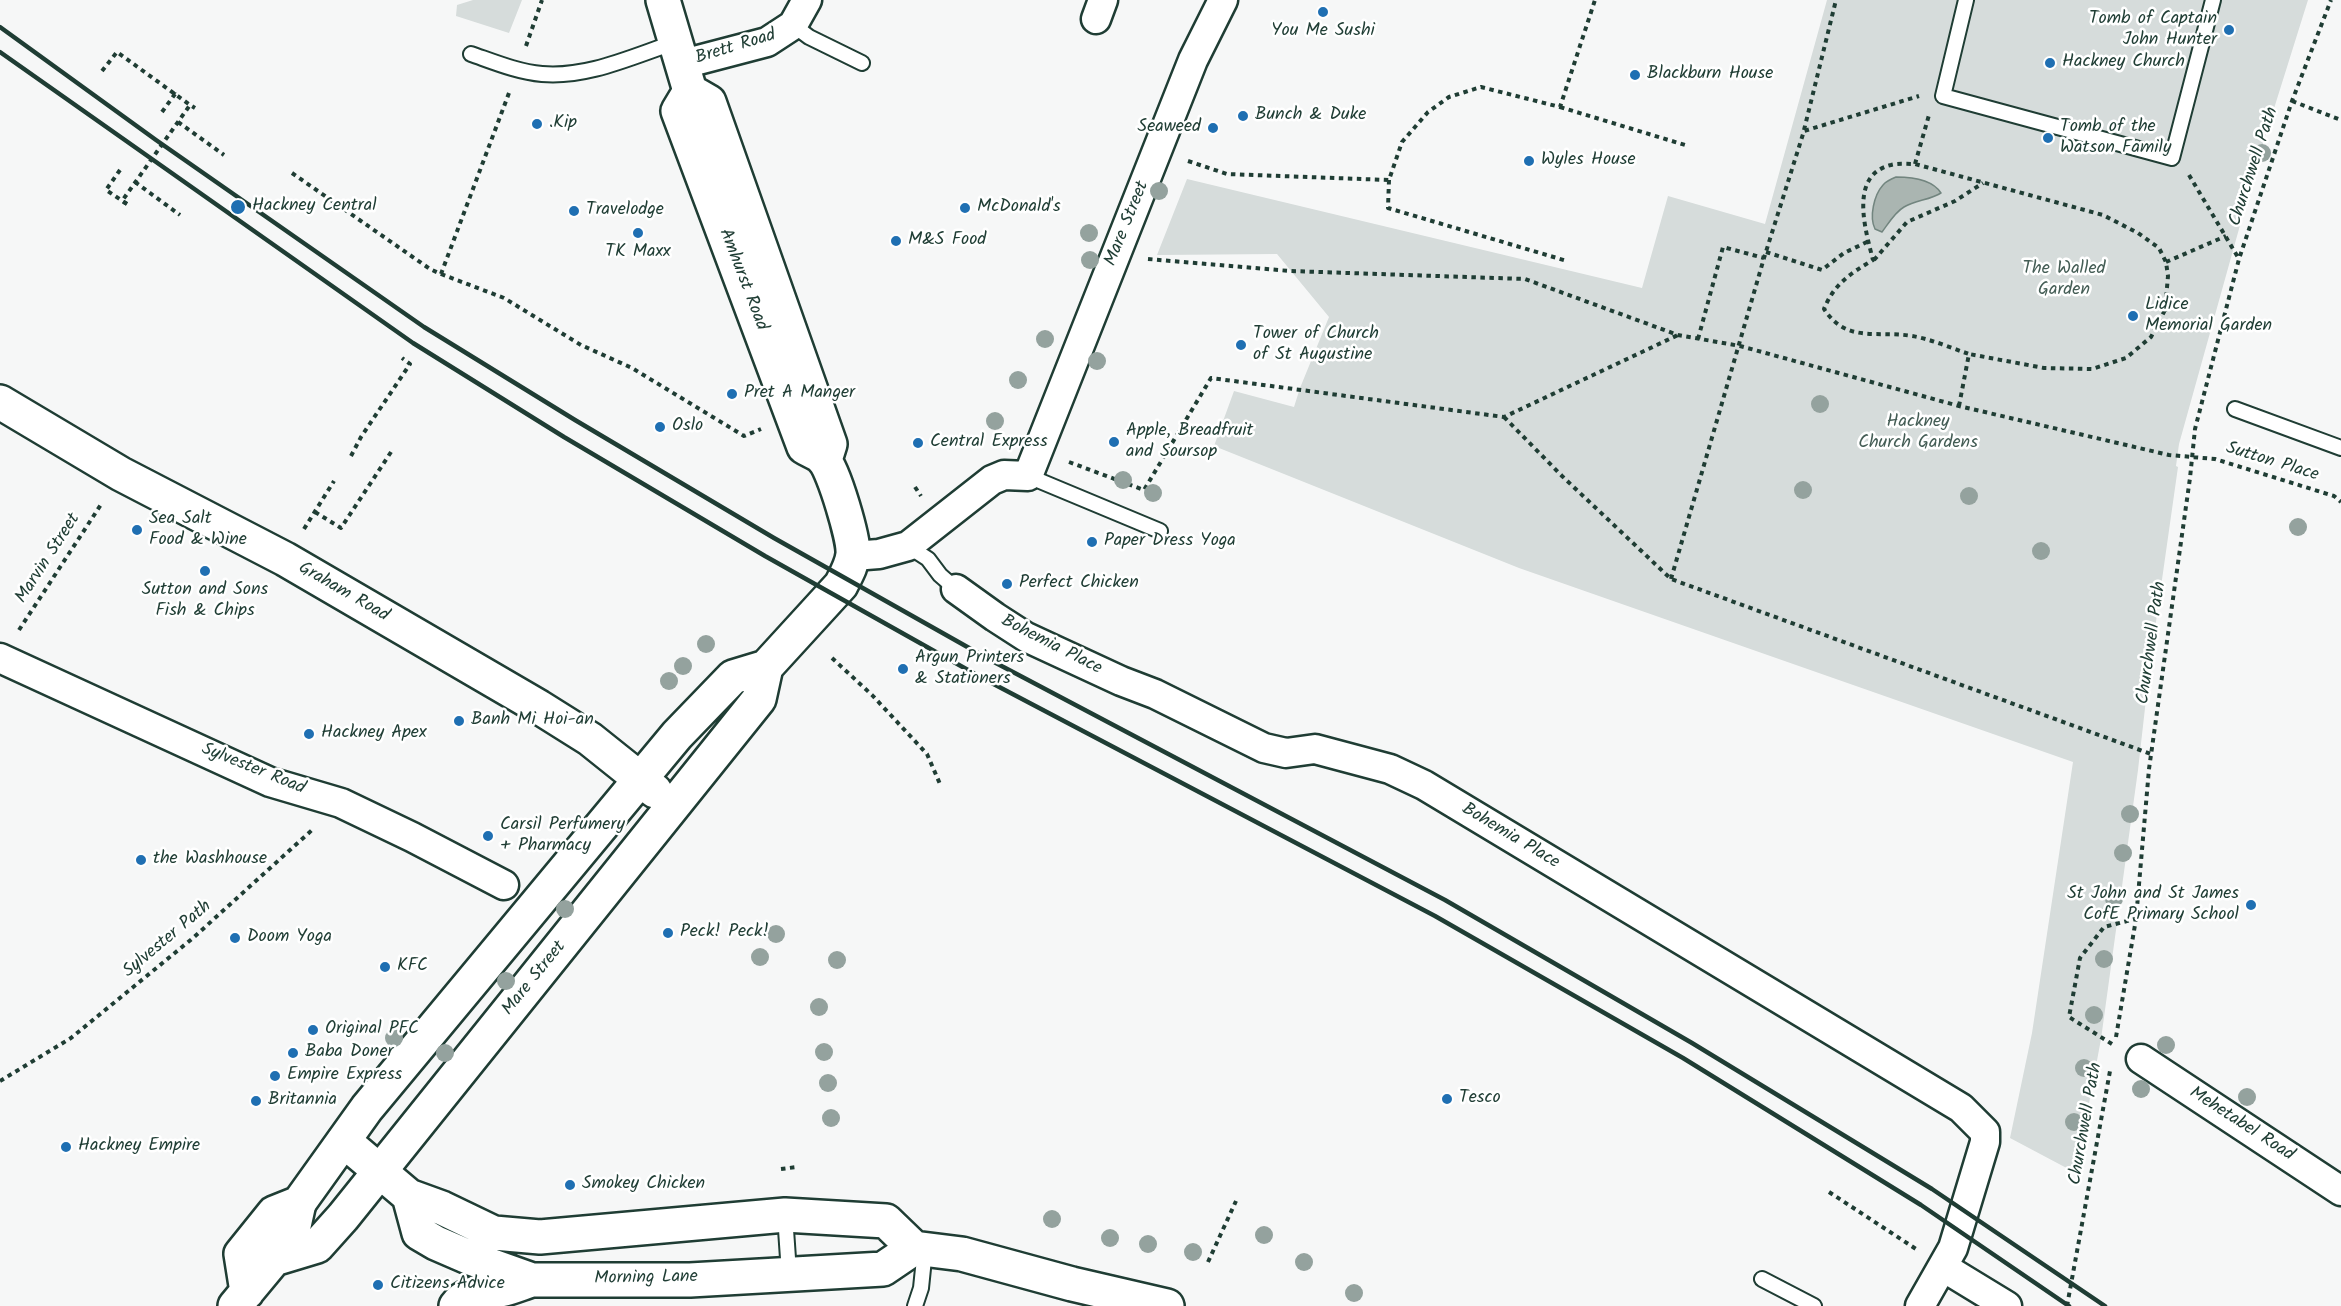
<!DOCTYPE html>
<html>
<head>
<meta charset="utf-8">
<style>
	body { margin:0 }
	canvas { display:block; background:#f6f7f7 }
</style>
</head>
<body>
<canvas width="2341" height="1306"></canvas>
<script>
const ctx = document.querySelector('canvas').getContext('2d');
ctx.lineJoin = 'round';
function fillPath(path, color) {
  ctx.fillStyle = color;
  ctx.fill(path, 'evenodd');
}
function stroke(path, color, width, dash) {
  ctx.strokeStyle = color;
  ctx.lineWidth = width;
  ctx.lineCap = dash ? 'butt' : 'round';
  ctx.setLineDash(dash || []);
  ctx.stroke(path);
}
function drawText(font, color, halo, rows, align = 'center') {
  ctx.font = font + ' Kalam,sans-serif';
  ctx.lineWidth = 5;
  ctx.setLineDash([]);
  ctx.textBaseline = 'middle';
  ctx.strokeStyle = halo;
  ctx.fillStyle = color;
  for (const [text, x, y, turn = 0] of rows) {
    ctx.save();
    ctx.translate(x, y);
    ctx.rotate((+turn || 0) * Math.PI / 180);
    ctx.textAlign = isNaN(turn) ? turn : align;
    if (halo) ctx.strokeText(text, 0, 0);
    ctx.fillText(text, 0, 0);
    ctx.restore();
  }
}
const green = new Path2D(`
	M473 0H522L509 33 456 16 457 5Z
	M1827 0H2308L2261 150 2179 444 2176 466 2178 467 2150 664 2138 770 2101 1039 2076 1173 2010 1138 2032 1033 2073 762 1519 568 1214 446 1234 391 1294 407 1300 388 1329 317 1277 254 1157 255 1187 179 1642 288 1668 196 1765 224Z`);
const water = new Path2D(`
	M1896 177C1912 177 1932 179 1941 193 1930 200 1916 200 1904 207 1895 212 1888 224 1882 232L1875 229C1869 217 1874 195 1883 185 1886 181 1891 179 1896 177Z`);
const path = new Path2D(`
	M526 46 542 0
	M102 71 117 52 190 105
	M2292 101 2341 120
	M1560 107 1685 145
	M162 112 175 94 177 96
	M178 122 224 155
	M1804 130 1836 0
	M1188 161 1227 174 1389 180 1402 142 1428 112 1449 97 1481 87 1560 107 1595 0
	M1915 164 1929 115
	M120 170 106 190 127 204
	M292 173 430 269 441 274 509 93
	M2189 175 2239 259
	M1389 180 1388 208 1567 261
	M135 182 180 215
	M1766 252 1822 270 1844 253 1869 241
	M1148 259 1290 271 1525 279 1678 335 1740 346 1959 406 2169 455 2215 459 2334 496 2341 502
	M1874 260 1907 222 1955 201 1983 183
	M2166 262 2226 236
	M441 274 504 298 581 345 632 368 744 436 761 429
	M1698 339 1723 247 1764 258
	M1959 406 1969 354C1951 348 1931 339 1912 336 1877 330 1847 344 1824 309 1834 284 1851 273 1873 260 1866 232 1848 175 1891 165 1898 163 1907 164 1915 164L2103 215 2138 233 2159 248 2166 262 2168 276 2165 310 2151 337 2126 358 2092 369 2044 368 1969 354
	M1504 417 1562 476 1671 579 2151 754
	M351 456 361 437 410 364 402 358
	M1069 462 1144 490 1211 378 1504 417 1678 335
	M915 487 921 496
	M315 512 341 528 393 449
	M304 529 334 481
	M1671 579 1764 258 1804 131 1919 96
	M19 630 102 503
	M832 658 872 695 927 754 940 784
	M2116 1037 2136 919 2149 769 2190 478 2195 429 2239 259 2292 101 2331 0
	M2112 1044 2069 1017 2080 958 2104 927 2135 919
	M0 1081 71 1038 193 938 312 830
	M781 1169 797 1167
	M1829 1192 1916 1249
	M1208 1262 1236 1201
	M2067 1306 2110 1071`);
const lane = new Path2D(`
	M1966 0 1943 96 2172 158 2213 0
	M793 25 809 37 862 63
	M471 54C494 62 518 72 542 74 588 78 633 56 676 42
	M2235 409 2341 448
	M1028 476 1160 531
	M908 546 928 559 940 575 956 589
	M785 1215 789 1273
	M1762 1279 1814 1306
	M915 1306 921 1288 925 1249`);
const street = new Path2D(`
	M1096 19 1103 0
	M683 64 767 42 793 25 807 0
	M853 556 879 554 908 546 992 480 1004 475 1028 476 1193 60 1223 0
	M956 589 995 617 1026 637 1121 681 1155 694 1264 748 1286 753 1315 749 1390 769 1424 785 1961 1108 1985 1132V1142L1953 1248 1920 1306
	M0 658 270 782 341 803 412 837 504 885
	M2141 1059 2341 1191
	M1943 1267 2007 1306`);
const secondary = new Path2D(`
	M344 1141 409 1196 442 1208 494 1233 540 1237 785 1215 886 1221 914 1248 962 1254 1072 1284 1167 1306
	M409 1196 419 1233 436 1243 473 1259 532 1280H690L883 1269 914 1248
	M274 1259 294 1226 299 1203
	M456 1306C467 1291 482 1293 500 1290 511 1288 522 1283 532 1280`);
const primary = new Path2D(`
	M690 91 709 102 830 444 825 460
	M0 402 121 474 285 559 539 707 590 739 655 791
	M247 1292 241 1254 274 1213 299 1203 367 1108 677 735 733 677 766 667
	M235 1306 274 1259 317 1246 343 1217 759 699 766 667 841 585C846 575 852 565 853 554 854 539 834 471 824 460 820 454 810 451 804 447L678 111 690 91 663 0`);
const rail = new Path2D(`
	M0 27 156 140 424 327 575 420 774 538 994 662 1445 900 1692 1043 1932 1189 2105 1306
	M0 52 413 343 564 437 765 556 984 679 1435 916 1683 1058 1921 1205 2069 1306`);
const pathBridge = new Path2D(`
	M127 204 122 201 190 105 195 108`);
const trees = [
	[2262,153],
	[1159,191],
	[1089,233],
	[1090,260],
	[1045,339],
	[1097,361],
	[1018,380],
	[1820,404],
	[995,421],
	[1123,480],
	[1803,490],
	[1153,493],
	[1969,496],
	[2298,527],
	[2041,551],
	[706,644],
	[683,666],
	[669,681],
	[2130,814],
	[2123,853],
	[2114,899],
	[565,909],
	[776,934],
	[760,957],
	[2104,959],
	[837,960],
	[506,981],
	[819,1007],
	[2094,1015],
	[394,1038],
	[2166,1045],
	[824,1052],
	[445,1053],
	[2084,1068],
	[828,1083],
	[2141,1089],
	[2247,1097],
	[831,1118],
	[2074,1122],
	[1052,1219],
	[1264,1235],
	[1110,1238],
	[1148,1244],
	[1193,1252],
	[1304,1262],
	[1354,1293]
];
const markers = [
	[1323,12,6,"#1f6fb2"],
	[2229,30,6,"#1f6fb2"],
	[2050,63,6,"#1f6fb2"],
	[1635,75,6,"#1f6fb2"],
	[1243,116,6,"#1f6fb2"],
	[537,124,6,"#1f6fb2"],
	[1213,128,6,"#1f6fb2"],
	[2048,138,6,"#1f6fb2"],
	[1529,161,6,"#1f6fb2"],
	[238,207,8,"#1f6fb2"],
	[965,208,6,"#1f6fb2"],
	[574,211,6,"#1f6fb2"],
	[638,233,6,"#1f6fb2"],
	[896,241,6,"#1f6fb2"],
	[2133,316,6,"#1f6fb2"],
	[1241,345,6,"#1f6fb2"],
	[732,394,6,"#1f6fb2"],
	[660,427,6,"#1f6fb2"],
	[1114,442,6,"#1f6fb2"],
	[918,443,6,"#1f6fb2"],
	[137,530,6,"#1f6fb2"],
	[1092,542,6,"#1f6fb2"],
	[205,571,6,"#1f6fb2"],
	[1007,584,6,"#1f6fb2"],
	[903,669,6,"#1f6fb2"],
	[459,721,6,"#1f6fb2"],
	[309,734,6,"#1f6fb2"],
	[488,836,6,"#1f6fb2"],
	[141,860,6,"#1f6fb2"],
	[2251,905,6,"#1f6fb2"],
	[668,933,6,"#1f6fb2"],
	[235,938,6,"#1f6fb2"],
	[385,967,6,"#1f6fb2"],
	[313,1030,6,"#1f6fb2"],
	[293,1053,6,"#1f6fb2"],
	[275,1076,6,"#1f6fb2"],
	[1447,1099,6,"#1f6fb2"],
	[256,1101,6,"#1f6fb2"],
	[66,1147,6,"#1f6fb2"],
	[570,1185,6,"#1f6fb2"],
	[378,1285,6,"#1f6fb2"]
];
const poiNames = [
	["Tomb of Captain",2217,20,"right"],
	["John Hunter",2217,41,"right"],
	["You Me Sushi",1323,32,"center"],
	["Hackney Church",2062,63],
	["Blackburn House",1647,75],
	["Bunch & Duke",1255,116],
	[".Kip",549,124],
	["Seaweed",1201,128,"right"],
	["Tomb of the",2060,128],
	["Watson Family",2060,149],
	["Wyles House",1541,161],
	["Hackney Central",252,207],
	["McDonald's",977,208],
	["Travelodge",586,211],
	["M&S Food",908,241],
	["TK Maxx",638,253,"center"],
	["Lidice",2145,306],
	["Memorial Garden",2145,327],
	["Tower of Church",1253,335],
	["of St Augustine",1253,356],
	["Pret A Manger",744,394],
	["Oslo",672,427],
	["Apple, Breadfruit",1126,432],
	["and Soursop",1126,453],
	["Central Express",930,443],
	["Sea Salt",149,520],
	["Food & Wine",149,541],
	["Paper Dress Yoga",1104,542],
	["Perfect Chicken",1019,584],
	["Sutton and Sons",205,591,"center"],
	["Fish & Chips",205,612,"center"],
	["Argun Printers",915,659],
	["& Stationers",915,680],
	["Banh Mi Hoi-an",471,721],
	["Hackney Apex",321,734],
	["Carsil Perfumery",500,826],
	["+ Pharmacy",500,847],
	["the Washhouse",153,860],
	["St John and St James",2239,895,"right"],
	["CofE Primary School",2239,916,"right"],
	["Peck! Peck!",680,933],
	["Doom Yoga",247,938],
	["KFC",397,967],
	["Original PFC",325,1030],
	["Baba Doner",305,1053],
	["Empire Express",287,1076],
	["Tesco",1459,1099],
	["Britannia",268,1101],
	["Hackney Empire",78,1147],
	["Smokey Chicken",582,1185],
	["Citizens Advice",390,1285]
];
const streetNames = [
	["Brett Road",736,48,-17],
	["Churchwell Path",2255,167,-72],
	["Mare Street",1128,224,-68],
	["Amhurst Road",742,280,69],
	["Sutton Place",2272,463,17],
	["Marvin Street",49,559,-57],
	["Graham Road",343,593,30],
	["Churchwell Path",2153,643,-82],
	["Bohemia Place",1051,646,27],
	["Sylvester Road",253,770,22],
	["Bohemia Place",1510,837,31],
	["Sylvester Path",168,940,-40],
	["Mare Street",535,979,-51],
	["Churchwell Path",2087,1124,-80],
	["Mehetabel Road",2241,1125,33],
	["Morning Lane",646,1279,-1]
];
const parkNames = [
	["The Walled",2064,270],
	["Garden",2064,291],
	["Hackney",1918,423],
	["Church Gardens",1918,444]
];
fillPath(green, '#d6dcdb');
fillPath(water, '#aab5b1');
stroke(water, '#72857f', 1.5);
stroke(lane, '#1f3d34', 18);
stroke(street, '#1f3d34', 33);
stroke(secondary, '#1f3d34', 38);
stroke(primary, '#1f3d34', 38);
stroke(path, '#1f3d34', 4, [4.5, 4.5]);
stroke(lane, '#fff', 14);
stroke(street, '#fff', 28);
stroke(secondary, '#fff', 33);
stroke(primary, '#fff', 33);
stroke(rail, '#1f3d34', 4.5);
stroke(pathBridge, '#1f3d34', 4, [4.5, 4.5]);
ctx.fillStyle = '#94a29e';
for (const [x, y] of trees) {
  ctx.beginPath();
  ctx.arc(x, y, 9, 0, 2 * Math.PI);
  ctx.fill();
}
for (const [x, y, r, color] of markers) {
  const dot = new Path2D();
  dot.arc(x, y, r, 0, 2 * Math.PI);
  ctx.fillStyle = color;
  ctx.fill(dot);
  stroke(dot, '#fff', 2);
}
drawText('18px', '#1f3d34', '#fff', poiNames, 'left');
drawText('18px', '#1f3d34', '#fff', streetNames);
drawText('18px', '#445d55', '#fff', parkNames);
</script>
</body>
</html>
